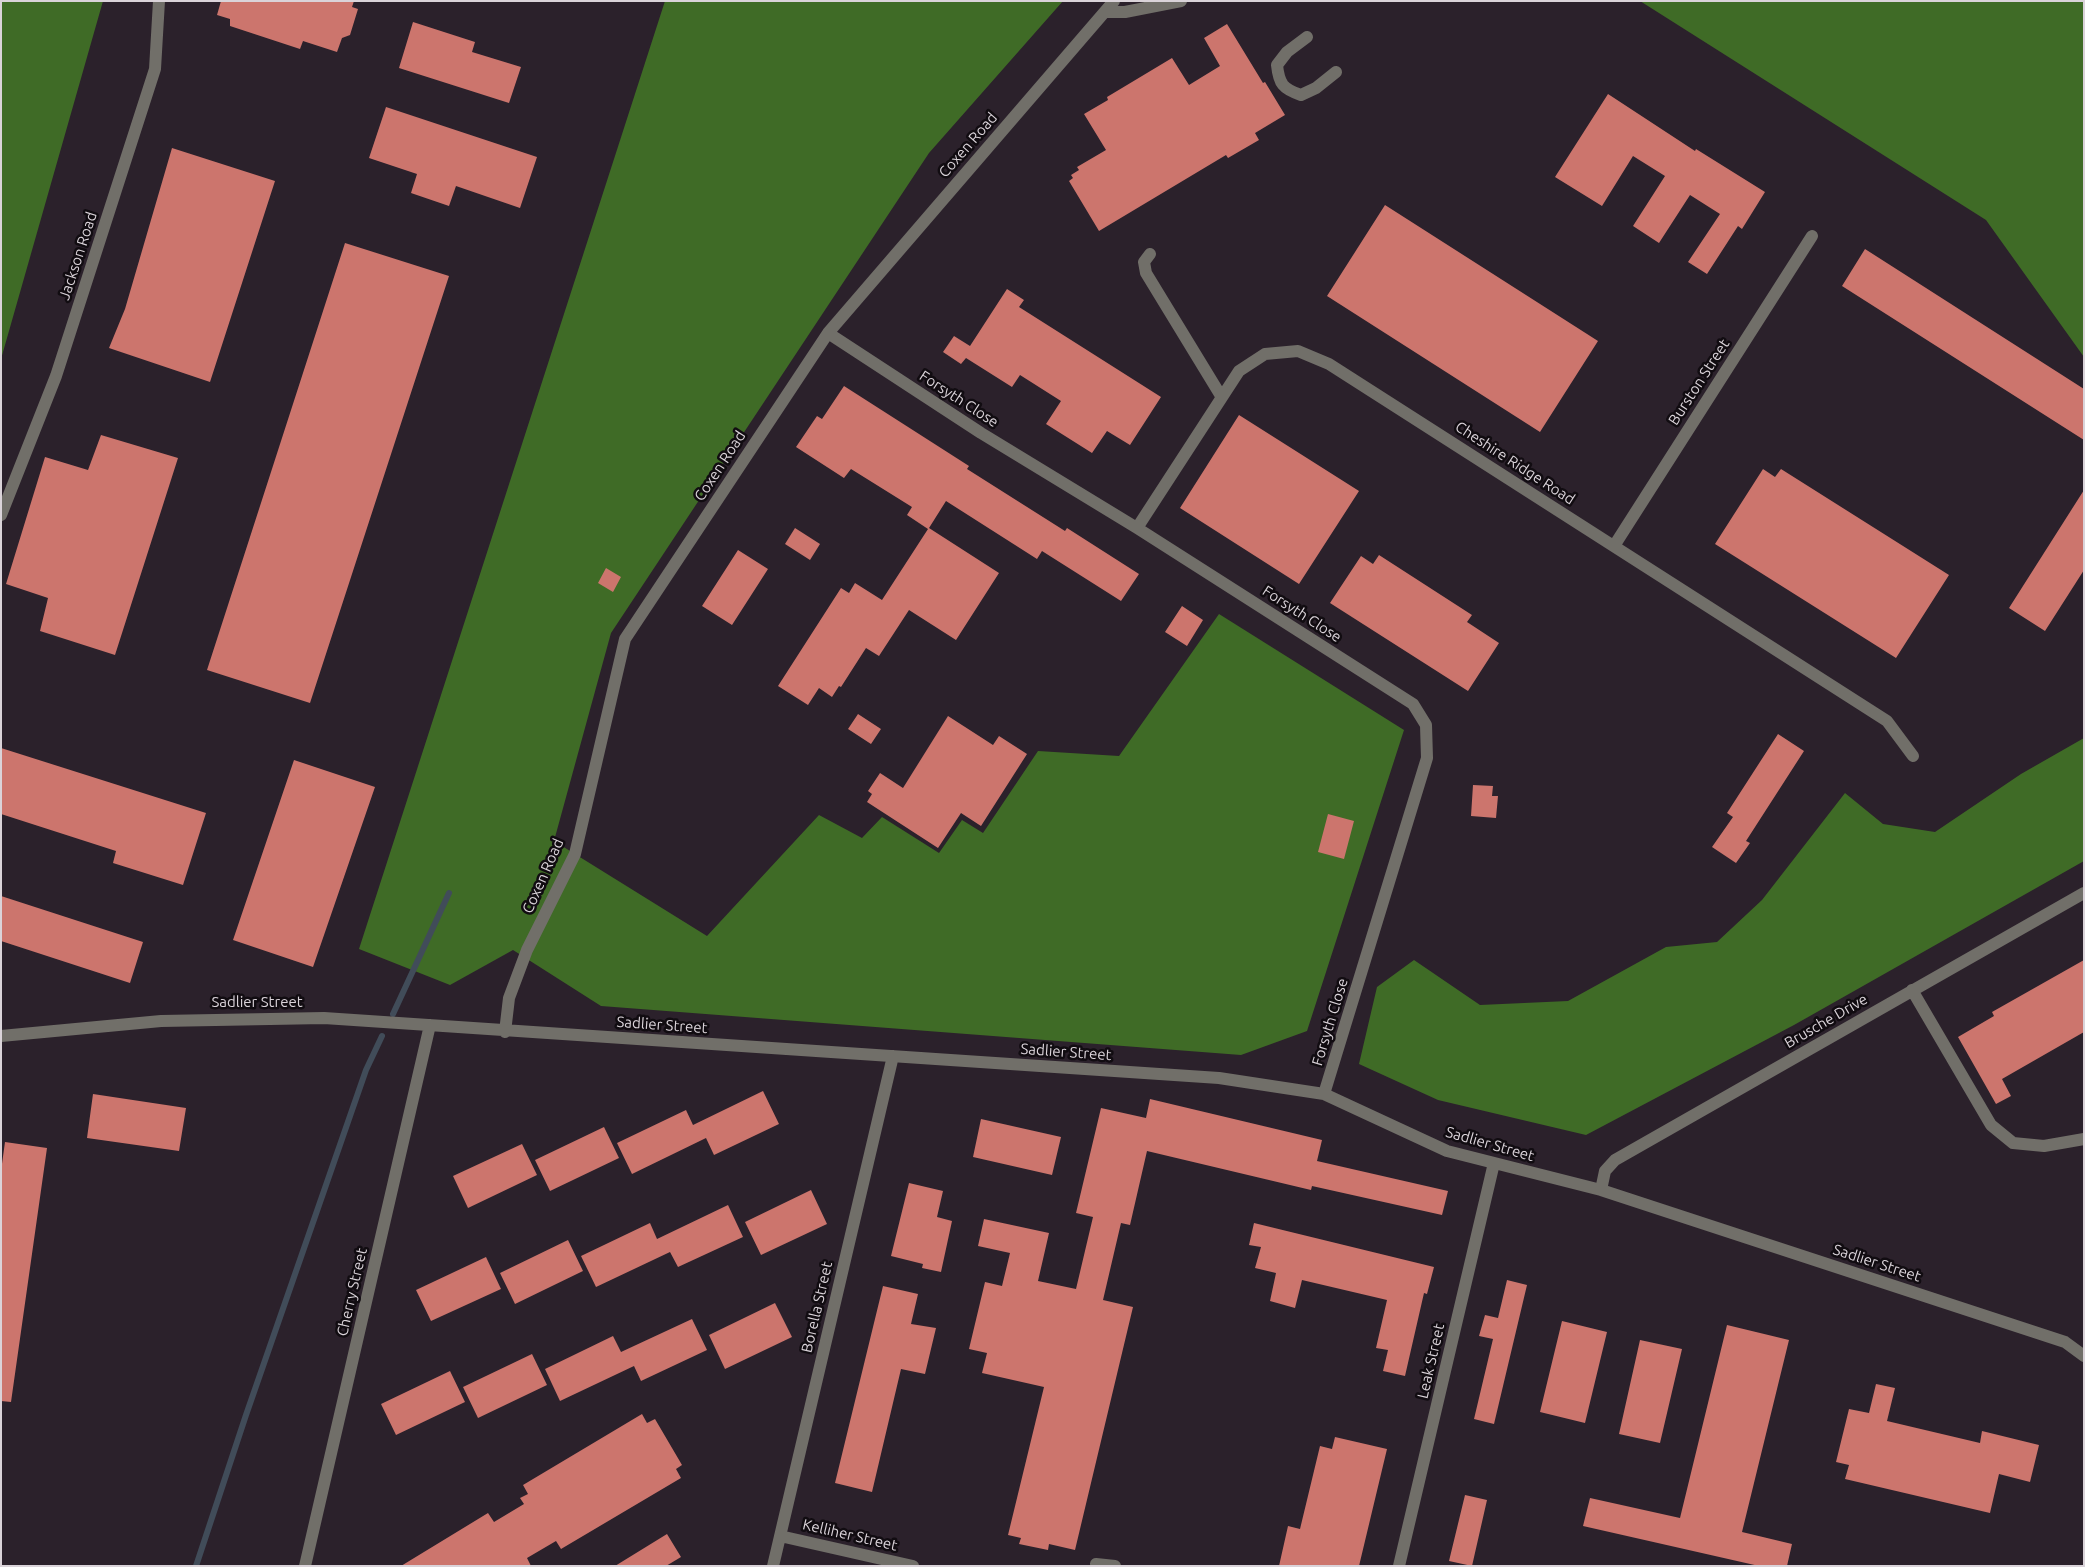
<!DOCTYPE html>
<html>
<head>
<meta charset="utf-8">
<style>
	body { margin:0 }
	#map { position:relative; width:2085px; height:1567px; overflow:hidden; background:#2b212b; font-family:Ubuntu,sans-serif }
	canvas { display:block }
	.frame { position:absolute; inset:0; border:2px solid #dad3d9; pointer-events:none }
</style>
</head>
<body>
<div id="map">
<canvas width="2085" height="1567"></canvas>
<div class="frame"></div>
</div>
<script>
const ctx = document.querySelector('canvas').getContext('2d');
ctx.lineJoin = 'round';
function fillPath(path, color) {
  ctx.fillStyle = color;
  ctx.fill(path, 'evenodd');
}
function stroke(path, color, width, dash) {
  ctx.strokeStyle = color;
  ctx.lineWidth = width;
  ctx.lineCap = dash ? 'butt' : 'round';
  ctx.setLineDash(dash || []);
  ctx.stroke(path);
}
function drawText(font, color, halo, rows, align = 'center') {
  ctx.font = font + ' Ubuntu,sans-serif';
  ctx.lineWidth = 5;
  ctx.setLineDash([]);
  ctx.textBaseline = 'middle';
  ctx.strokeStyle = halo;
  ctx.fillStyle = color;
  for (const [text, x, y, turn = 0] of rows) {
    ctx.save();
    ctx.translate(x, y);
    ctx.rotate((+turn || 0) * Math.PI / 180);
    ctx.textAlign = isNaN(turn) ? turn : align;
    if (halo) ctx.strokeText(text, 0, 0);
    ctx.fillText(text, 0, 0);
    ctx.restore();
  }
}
const forest = new Path2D(`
	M1 1H103L1 359Z
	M665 1H1063L929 153 611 633 554 841 707 936 819 815 862 838 882 817 939 853 962 820 983 833 1038 751 1119 756 1219 614 1404 730 1307 1031 1241 1055 601 1006 513 950 450 985 359 949Z
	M1640 1H2084V357L1986 220Z
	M2084 738V861L1794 1025 1586 1135 1438 1100 1359 1064 1377 987 1414 960 1480 1005 1568 1001 1666 947 1717 942 1762 900 1845 793 1883 824 1935 832 2021 774Z`);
const stream = new Path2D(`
	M393 1014 449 893
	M196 1566 246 1415 366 1070 382 1036`);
const building = new Path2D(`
	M221 1H354L352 7 358 9 350 35 342 38 337 52 303 41 300 49 230 26V19L217 15Z
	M413 22 475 42 472 52 521 67 509 103 399 68Z
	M1227 24 1263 83 1265 82 1285 115 1255 133 1259 140 1228 158 1226 155 1099 231 1069 181 1073 178 1071 175 1079 170 1077 167 1106 150 1084 114 1108 100 1107 97 1172 58 1189 85 1220 66 1204 38Z
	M1608 94 1695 151 1696 149 1765 192 1742 229 1738 226 1707 274 1688 262 1720 214 1690 195 1659 243 1633 226 1665 176 1633 156 1602 206 1555 177Z
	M386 107 537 157 520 208 456 186 449 206 411 193 417 174 369 158Z
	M172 148 275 181 210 382 109 348 125 309Z
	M1385 205 1598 341 1540 432 1327 296Z
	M345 243 449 276 310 703 207 670Z
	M1865 249 2084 389V440L1842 286Z
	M1007 289 1024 300 1019 307 1161 397 1130 445 1107 431 1092 453 1046 424 1061 401 1020 375 1012 387 966 358 961 364 943 352 954 336 970 346Z
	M844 386 969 466 967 469 1065 531 1067 528 1139 574 1121 601 1042 551 1037 559 946 501 929 528 999 573 956 640 909 610 879 656 866 648 841 687 839 686 832 697 819 688 808 705 778 686 841 588 849 593 855 583 882 600 928 529 907 515 912 507 851 469 844 478 796 447 817 416 822 419Z
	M1239 415 1359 491 1299 584 1180 508Z
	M101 435 178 458 115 655 40 631 48 598 6 584 45 457 88 470Z
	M1763 469 1775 477 1781 469 1949 575 1896 658 1715 544Z
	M2084 490V570L2045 631 2009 608Z
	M795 528 820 544 810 560 785 544Z
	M738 550 768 569 732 625 702 606Z
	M1379 555 1472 615 1467 622 1499 643 1468 691 1330 603 1361 556 1373 564Z
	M606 568 621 577 613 592 598 583Z
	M1182 606 1203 620 1187 646 1165 632Z
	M858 714 881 729 871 744 848 729Z
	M948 716 993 745 999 736 1027 754 981 826 961 813 938 848 867 802 872 794 868 791 880 773 903 788Z
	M1778 734 1804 751 1746 841 1750 843 1736 863 1712 847 1733 817 1727 813Z
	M1 748 206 813 183 885 113 863 116 851 1 814Z
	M294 760 375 787 313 967 233 940Z
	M1473 785 1493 786 1492 796H1498L1496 818 1471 816Z
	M1328 814 1354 821 1344 859 1318 852Z
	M1 896 143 942 130 983 1 941Z
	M2084 960V1032L2002 1079 2011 1096 1996 1104 1958 1037 1994 1016 1992 1012Z
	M763 1091 779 1124 714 1155 706 1138 632 1174 617 1143 686 1110 693 1125Z
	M93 1094 186 1108 179 1151 87 1138Z
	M1150 1099 1322 1140 1317 1161 1448 1191 1442 1215 1312 1186 1311 1190 1147 1151 1130 1225 1121 1223 1103 1300 1133 1307 1075 1550 1049 1544 1048 1550 1019 1544 1021 1538 1008 1535 1044 1387 982 1373 987 1353 969 1349 985 1282 1002 1286 1010 1253 978 1246 984 1219 1049 1233 1038 1281 1076 1289 1093 1217 1076 1213 1101 1108 1146 1118Z
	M981 1119 1061 1137 1052 1175 973 1157Z
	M604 1127 619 1158 550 1191 535 1160Z
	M5 1142 47 1148 11 1402 1 1401V1171Z
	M522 1144 537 1175 468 1208 453 1176Z
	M909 1183 943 1191 937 1217 952 1221 941 1272 922 1268 923 1264 891 1256Z
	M811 1190 827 1224 761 1255 745 1222Z
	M728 1205 743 1237 678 1267 670 1252 596 1287 581 1256 650 1223 657 1239Z
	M1254 1223 1434 1267 1427 1294 1424 1293 1405 1376 1383 1371 1388 1350 1376 1348 1387 1300 1302 1280 1295 1308 1270 1301 1276 1273 1255 1268 1261 1247 1249 1245Z
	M568 1240 583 1271 515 1304 500 1273Z
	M486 1257 501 1289 431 1321 416 1290Z
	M1507 1280 1527 1285 1494 1424 1474 1419 1493 1339 1479 1336 1485 1315 1498 1318Z
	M883 1286 918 1294 911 1324 936 1328 925 1374 901 1369 872 1492 835 1483Z
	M775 1303 792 1337 725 1369 709 1335Z
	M692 1319 707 1350 641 1381 634 1366 560 1401 545 1369 613 1336 621 1352Z
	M1562 1321 1607 1332 1585 1423 1540 1412Z
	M1727 1325 1789 1340 1742 1532 1792 1544 1787 1566H1759L1583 1526 1590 1498 1680 1518Z
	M1640 1340 1682 1349 1660 1443 1619 1434Z
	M532 1354 547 1385 478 1418 463 1387Z
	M450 1371 465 1402 396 1435 381 1404Z
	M1876 1384 1895 1388 1887 1421 1980 1443 1982 1431 2039 1445 2030 1482 1999 1474 1990 1513 1845 1479 1849 1465 1836 1462 1849 1409 1869 1413Z
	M642 1414 647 1423 655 1419 682 1465 676 1469 681 1478 561 1549 556 1541 527 1558 531 1566H401L488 1513 494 1522 524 1504 520 1498 528 1494 523 1485Z
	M1335 1437 1387 1449 1359 1566H1279L1288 1526 1300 1529 1320 1446 1332 1449Z
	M1465 1495 1487 1500 1472 1566 1449 1561Z
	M667 1534 681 1557 666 1566H615Z`);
const minor = new Path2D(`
	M1105 12H1125L1181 1
	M1307 37 1287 52 1277 65C1279 84 1283 89 1301 95L1316 88 1336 72
	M1150 254 1144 262 1146 273 1221 396
	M828 333 981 433 1137 528 1413 704 1426 725 1427 758 1324 1094
	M1 515 56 376 155 69 159 1
	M1137 528 1239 371 1265 354 1298 351 1329 364 1887 721 1913 756
	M1614 546 1812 236
	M1912 990 1991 1125 2013 1143 2044 1146 2084 1139
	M505 1032 509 998 527 950 575 854 625 639 828 333 1114 1
	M1 1036 161 1021 324 1018 1219 1078 1324 1094 1447 1151 1601 1190 2065 1342 2084 1356
	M1601 1190 1605 1171 1615 1160 2084 893
	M780 1536 913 1566
	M1096 1564 1115 1566
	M305 1566 430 1025
	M773 1566 893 1056
	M1399 1566 1494 1163`);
const streetNames = [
	["Coxen Road",968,145,-49],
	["Jackson Road",78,256,-72],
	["Burston Street",1699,382,-57],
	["Forsyth Close",959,399,33],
	["Cheshire Ridge Road",1515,463,33],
	["Coxen Road",720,466,-57],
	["Forsyth Close",1302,614,33],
	["Coxen Road",543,876,-66],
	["Sadlier Street",257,1002],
	["Brusche Drive",1826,1021,-30],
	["Forsyth Close",1330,1022,-73],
	["Sadlier Street",662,1025,4],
	["Sadlier Street",1066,1052,4],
	["Sadlier Street",1490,1144,16],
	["Sadlier Street",1877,1263,18],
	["Cherry Street",352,1292,-77],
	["Borella Street",817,1307,-77],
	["Leak Street",1431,1361,-77],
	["Kelliher Street",850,1535,13]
];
fillPath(forest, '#3f6b26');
stroke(stream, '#414c59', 6);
fillPath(building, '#cc756d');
stroke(minor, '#716f69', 12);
drawText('15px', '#dad3d9', '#110c11', streetNames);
</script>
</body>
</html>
